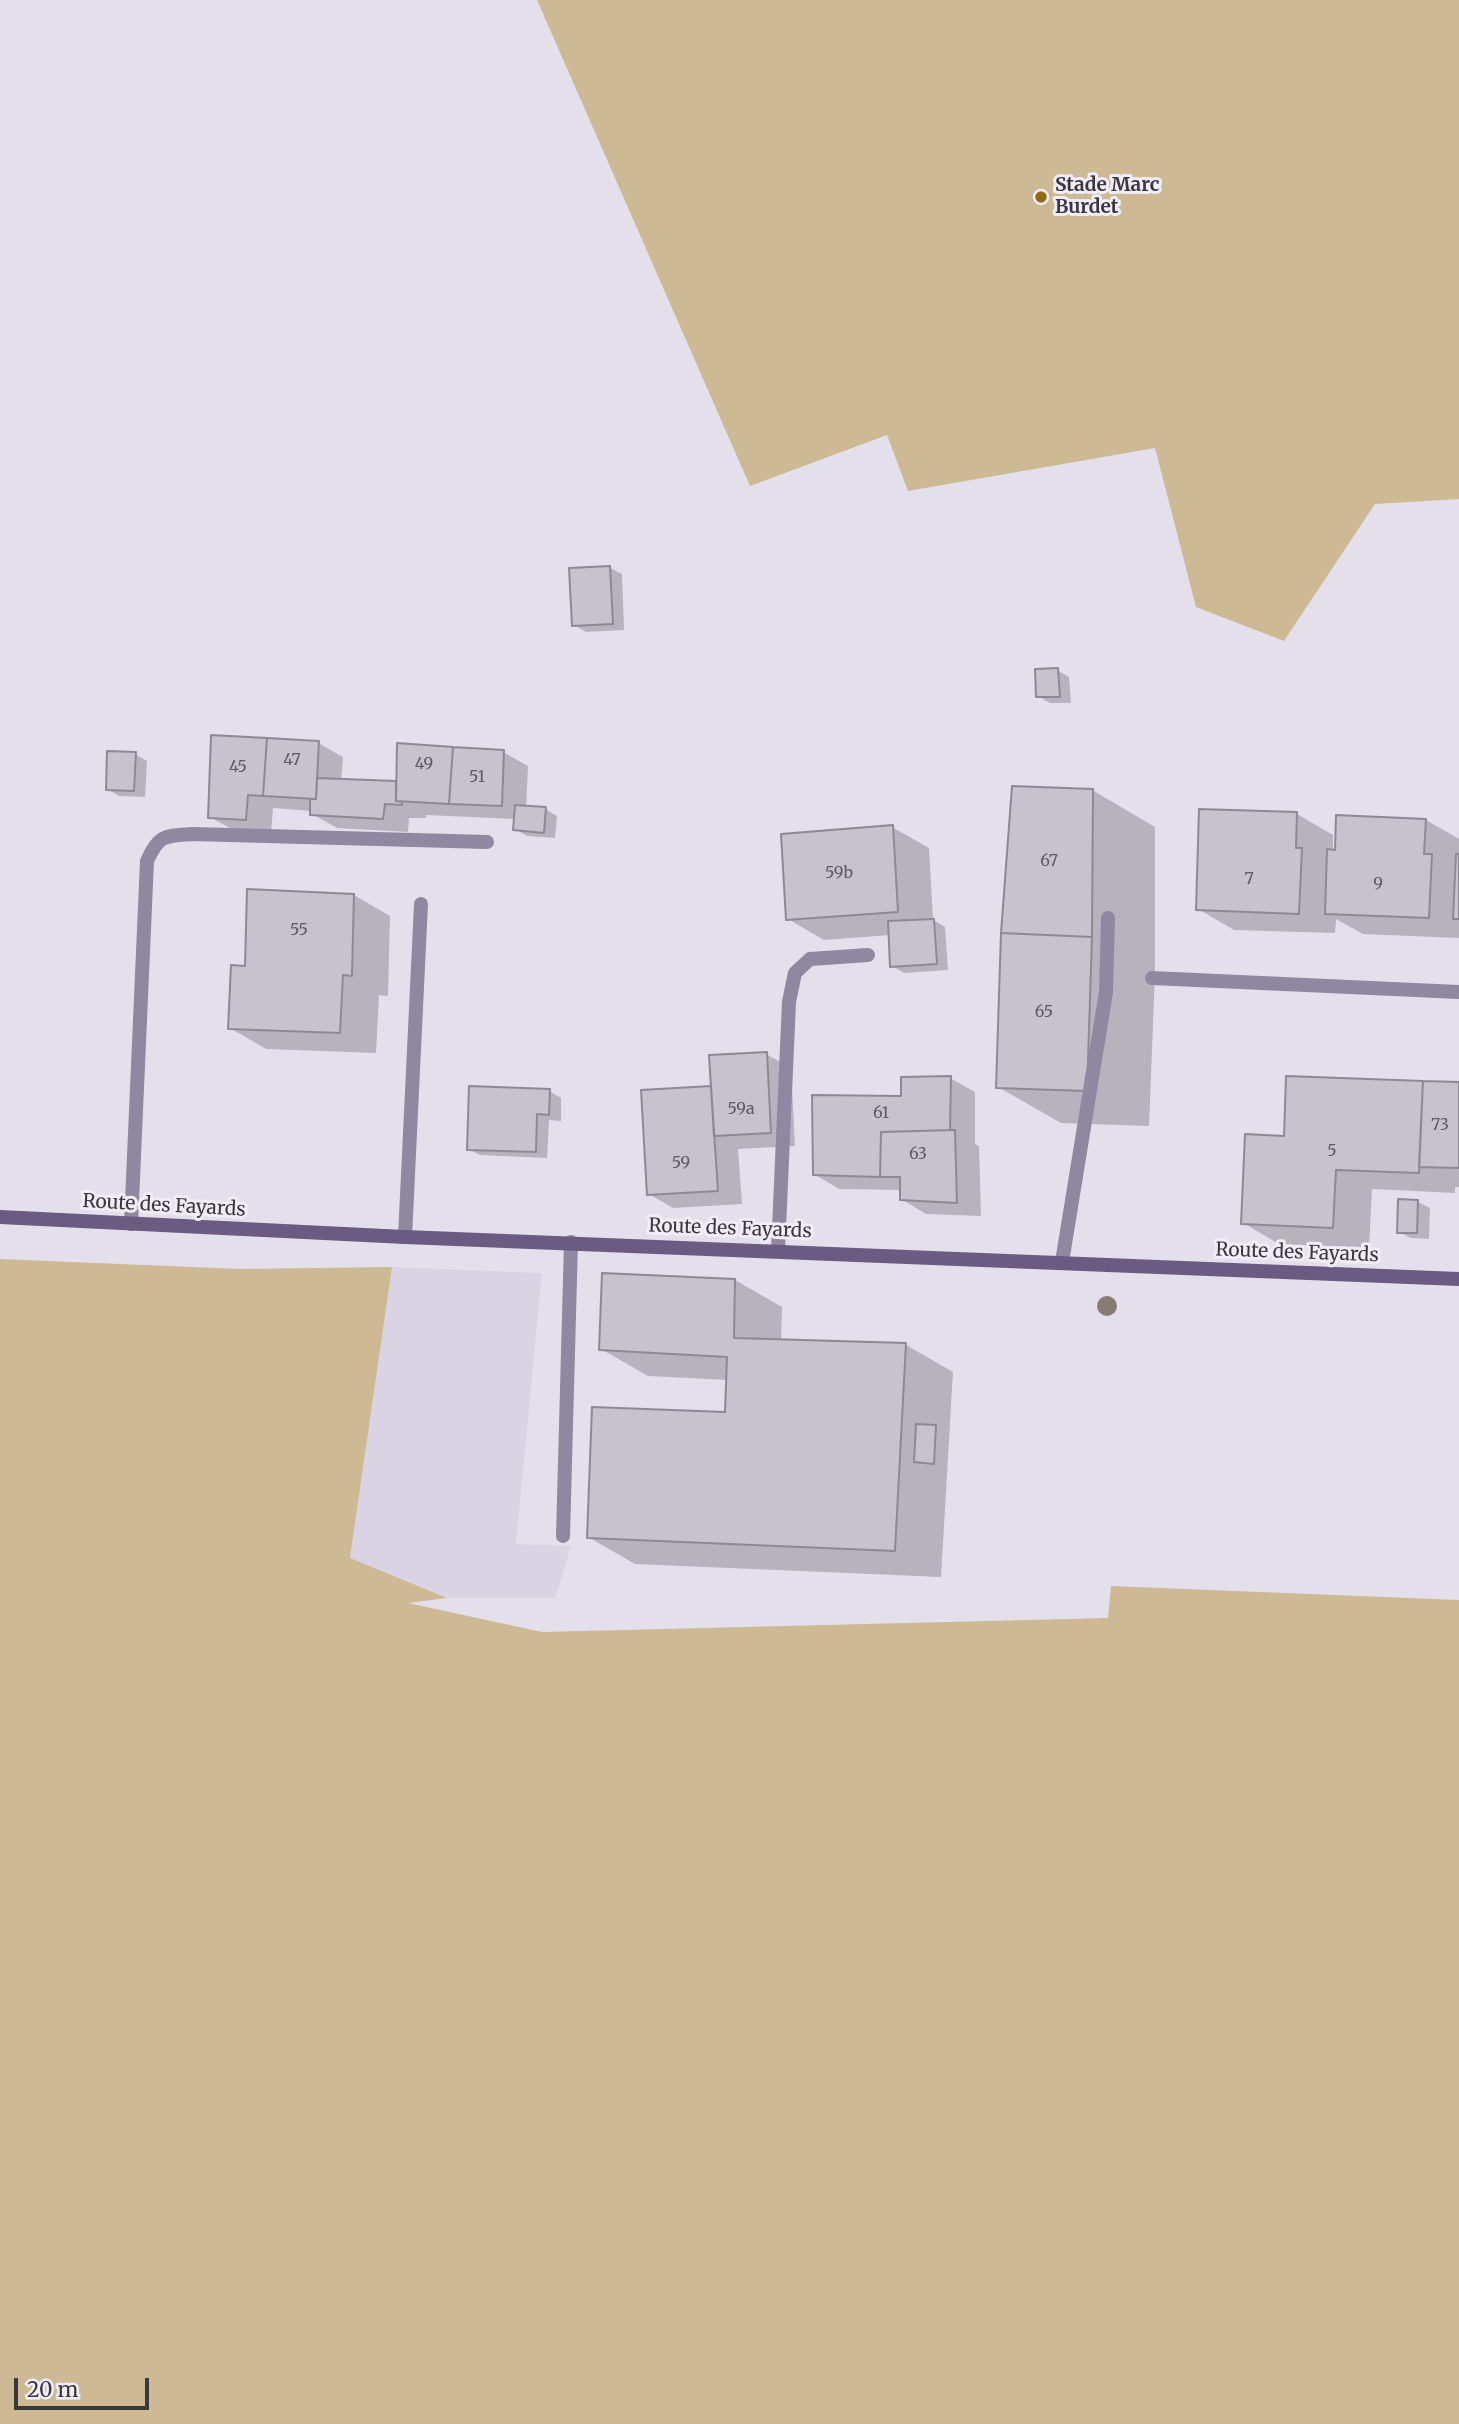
<!DOCTYPE html>
<html>
<head>
<meta charset="utf-8">
<style>
	body { margin:0 }
	#map { position:relative; width:1459px; height:2424px; overflow:hidden; background:#e4e0eb; font-family:Merriweather,serif }
	canvas { display:block }
	.scale { position:absolute; left:14px; top:2378px; width:135px; height:32px; box-sizing:border-box; border:4px solid #3a383d; border-top:0; padding-left:9px; font-size:21px; line-height:24px; white-space:nowrap; color:#3a383d; -webkit-text-stroke:5px #f1edf8; paint-order:stroke }
</style>
</head>
<body>
<div id="map">
<canvas width="1459" height="2424"></canvas>
<div class="scale">20 m</div>
</div>
<script>
const ctx = document.querySelector('canvas').getContext('2d');
ctx.lineJoin = 'round';
function fillPath(path, color) {
  ctx.fillStyle = color;
  ctx.fill(path, 'evenodd');
}
function stroke(path, color, width, dash) {
  ctx.strokeStyle = color;
  ctx.lineWidth = width;
  ctx.lineCap = dash ? 'butt' : 'round';
  ctx.setLineDash(dash || []);
  ctx.stroke(path);
}
function drawText(font, color, halo, rows, align = 'center') {
  ctx.font = font + ' Merriweather,serif';
  ctx.lineWidth = 6;
  ctx.setLineDash([]);
  ctx.textBaseline = 'middle';
  ctx.strokeStyle = halo;
  ctx.fillStyle = color;
  for (const [text, x, y, turn = 0] of rows) {
    ctx.save();
    ctx.translate(x, y);
    ctx.rotate((+turn || 0) * Math.PI / 180);
    ctx.textAlign = isNaN(turn) ? turn : align;
    if (halo) ctx.strokeText(text, 0, 0);
    ctx.fillText(text, 0, 0);
    ctx.restore();
  }
}
const built = new Path2D(`
	M392 1267 542 1273 516 1544 571 1546 555 1598H447L350 1559Z`);
const green = new Path2D(`
	M537 0H1459V499L1375 504 1284 641 1196 607 1155 448 908 491 887 435 750 486Z
	M0 1259 240 1269 392 1267 350 1558 447 1598 408 1603 542 1632 1108 1618 1111 1586 1459 1600V2424H0Z`);
const shadow = new Path2D(`
	M610 568 622 574 624 630 586 632 574 625Z
	M1057 670 1069 677 1071 703H1050L1038 696Z
	M318 743 343 757 341 781 398 783 503 752 528 766 526 808 545 809 557 816 555 838 527 836 515 829V819L426 815V818H409L408 832 337 828 312 814V811L273 808 271 833 235 831 210 817Z
	M135 754 147 761 145 797 119 796 107 789Z
	M1092 790 1155 827V974L1149 1126 1061 1123 998 1087Z
	M1297 814 1333 835V851L1426 820 1459 839V938L1363 934 1336 919 1335 933 1234 930 1198 909Z
	M892 827 929 848 933 920 945 927 948 970 904 973 892 966 890 935 824 940 788 919Z
	M354 895 390 916 388 996 379 995 376 1053 266 1049 230 1028 246 968Z
	M766 1054 791 1068 795 1146 738 1149 742 1204 673 1208 649 1194 713 1088Z
	M950 1078 975 1092V1144L979 1146 981 1216 926 1214 901 1199V1190L839 1189 814 1174 903 1098Z
	M1459 1084V1187H1455V1193L1372 1189 1369 1248 1279 1244 1243 1223 1285 1138Z
	M549 1091 561 1098V1121L549 1120 547 1158 480 1155 468 1149Z
	M1418 1202 1430 1208 1429 1239 1411 1238 1399 1232Z
	M735 1280 782 1307 781 1341 906 1345 953 1372 941 1577 635 1564 588 1537 726 1414 728 1380 648 1376 601 1349Z`);
const building = new Path2D(`
	M610 566 613 624 572 626 569 568Z
	M1058 668 1060 697H1036L1035 669Z
	M211 735 267 738 263 796 248 795 246 820 208 818Z
	M267 738 319 741 316 799 263 796Z
	M397 743 453 747 449 804 396 801Z
	M453 747 504 750 502 806 449 804Z
	M107 751 136 752 134 791 106 790Z
	M317 778 396 781V801L402 802V805L385 804 383 819 310 815V799H316Z
	M1012 786 1093 789 1092 937 1001 933Z
	M515 805 546 807 544 833 513 830Z
	M1199 809 1297 812 1296 848H1302L1299 914 1196 910Z
	M1336 815 1426 819 1424 854H1432L1429 918 1325 914 1327 849 1335 850Z
	M893 825 898 912 786 920 781 834Z
	M1456 854H1459V919H1453Z
	M247 889 354 894 352 976 343 975 340 1033 228 1029 231 965 245 966Z
	M934 919 937 964 890 967 888 921Z
	M1001 933 1092 937 1087 1091 996 1088Z
	M767 1052 771 1133 714 1136 709 1055Z
	M951 1076 950 1130 881 1132 880 1177 813 1175 812 1095 901 1096V1077Z
	M1286 1076 1423 1081 1419 1173 1336 1170 1333 1228 1241 1224 1245 1134 1284 1136Z
	M1423 1081 1459 1082V1168L1419 1167Z
	M469 1086 550 1089 549 1115 537 1114 536 1152 467 1150Z
	M711 1086 718 1191 647 1195 641 1090Z
	M955 1130 957 1203 900 1200V1177H880L881 1132Z
	M1398 1199 1418 1200 1417 1233H1397Z
	M602 1273 735 1279 734 1338 906 1343 895 1551 587 1538 592 1407 725 1412 727 1357 599 1350Z
	M916 1424 936 1425 934 1464 914 1462Z`);
const service = new Path2D(`
	M1152 978 1459 992
	M131 1224 147 861C159 834 165 836 192 834L487 842
	M405 1237 421 904
	M778 1251 789 1002 795 973 810 959 868 955
	M1062 1262 1106 992 1108 918
	M563 1536 571 1242`);
const secondary = new Path2D(`
	M0 1217 405 1237 1459 1279`);
const trees = [
	[1107,1306]
];
const markers = [
	[1041,197,7,"#926c13"]
];
const numberNames = [
	["47",292,760],
	["49",424,764],
	["45",238,767],
	["51",477,777],
	["67",1049,861],
	["59b",839,873],
	["7",1249,879],
	["9",1378,884],
	["55",299,930],
	["65",1044,1012],
	["59a",741,1109],
	["61",881,1113],
	["73",1440,1125],
	["5",1332,1151],
	["63",918,1154],
	["59",681,1163]
];
const poiNames = [
	["Stade Marc",1055,186],
	["Burdet",1055,208]
];
const streetNames = [
	["Route des Fayards",164,1206,3],
	["Route des Fayards",730,1229,2],
	["Route des Fayards",1297,1253,2]
];
fillPath(built, '#d9d3e4');
fillPath(green, '#cdb994');
fillPath(shadow, '#0003');
fillPath(building, '#c6c3cd');
stroke(building, '#8d8993', 2);
stroke(service, '#9087a1', 14);
stroke(secondary, '#695b81', 14);
ctx.fillStyle = '#867c71';
for (const [x, y] of trees) {
  ctx.beginPath();
  ctx.arc(x, y, 10, 0, 2 * Math.PI);
  ctx.fill();
}
for (const [x, y, r, color] of markers) {
  const dot = new Path2D();
  dot.arc(x, y, r, 0, 2 * Math.PI);
  ctx.fillStyle = color;
  ctx.fill(dot);
  stroke(dot, '#f1edf8', 2.5);
}
drawText('16px', '#5d5b61', null, numberNames);
drawText('bold 19px', '#3a383d', '#f1edf8', poiNames, 'left');
drawText('19px', '#3a383d', '#f1edf8', streetNames);
</script>
</body>
</html>
